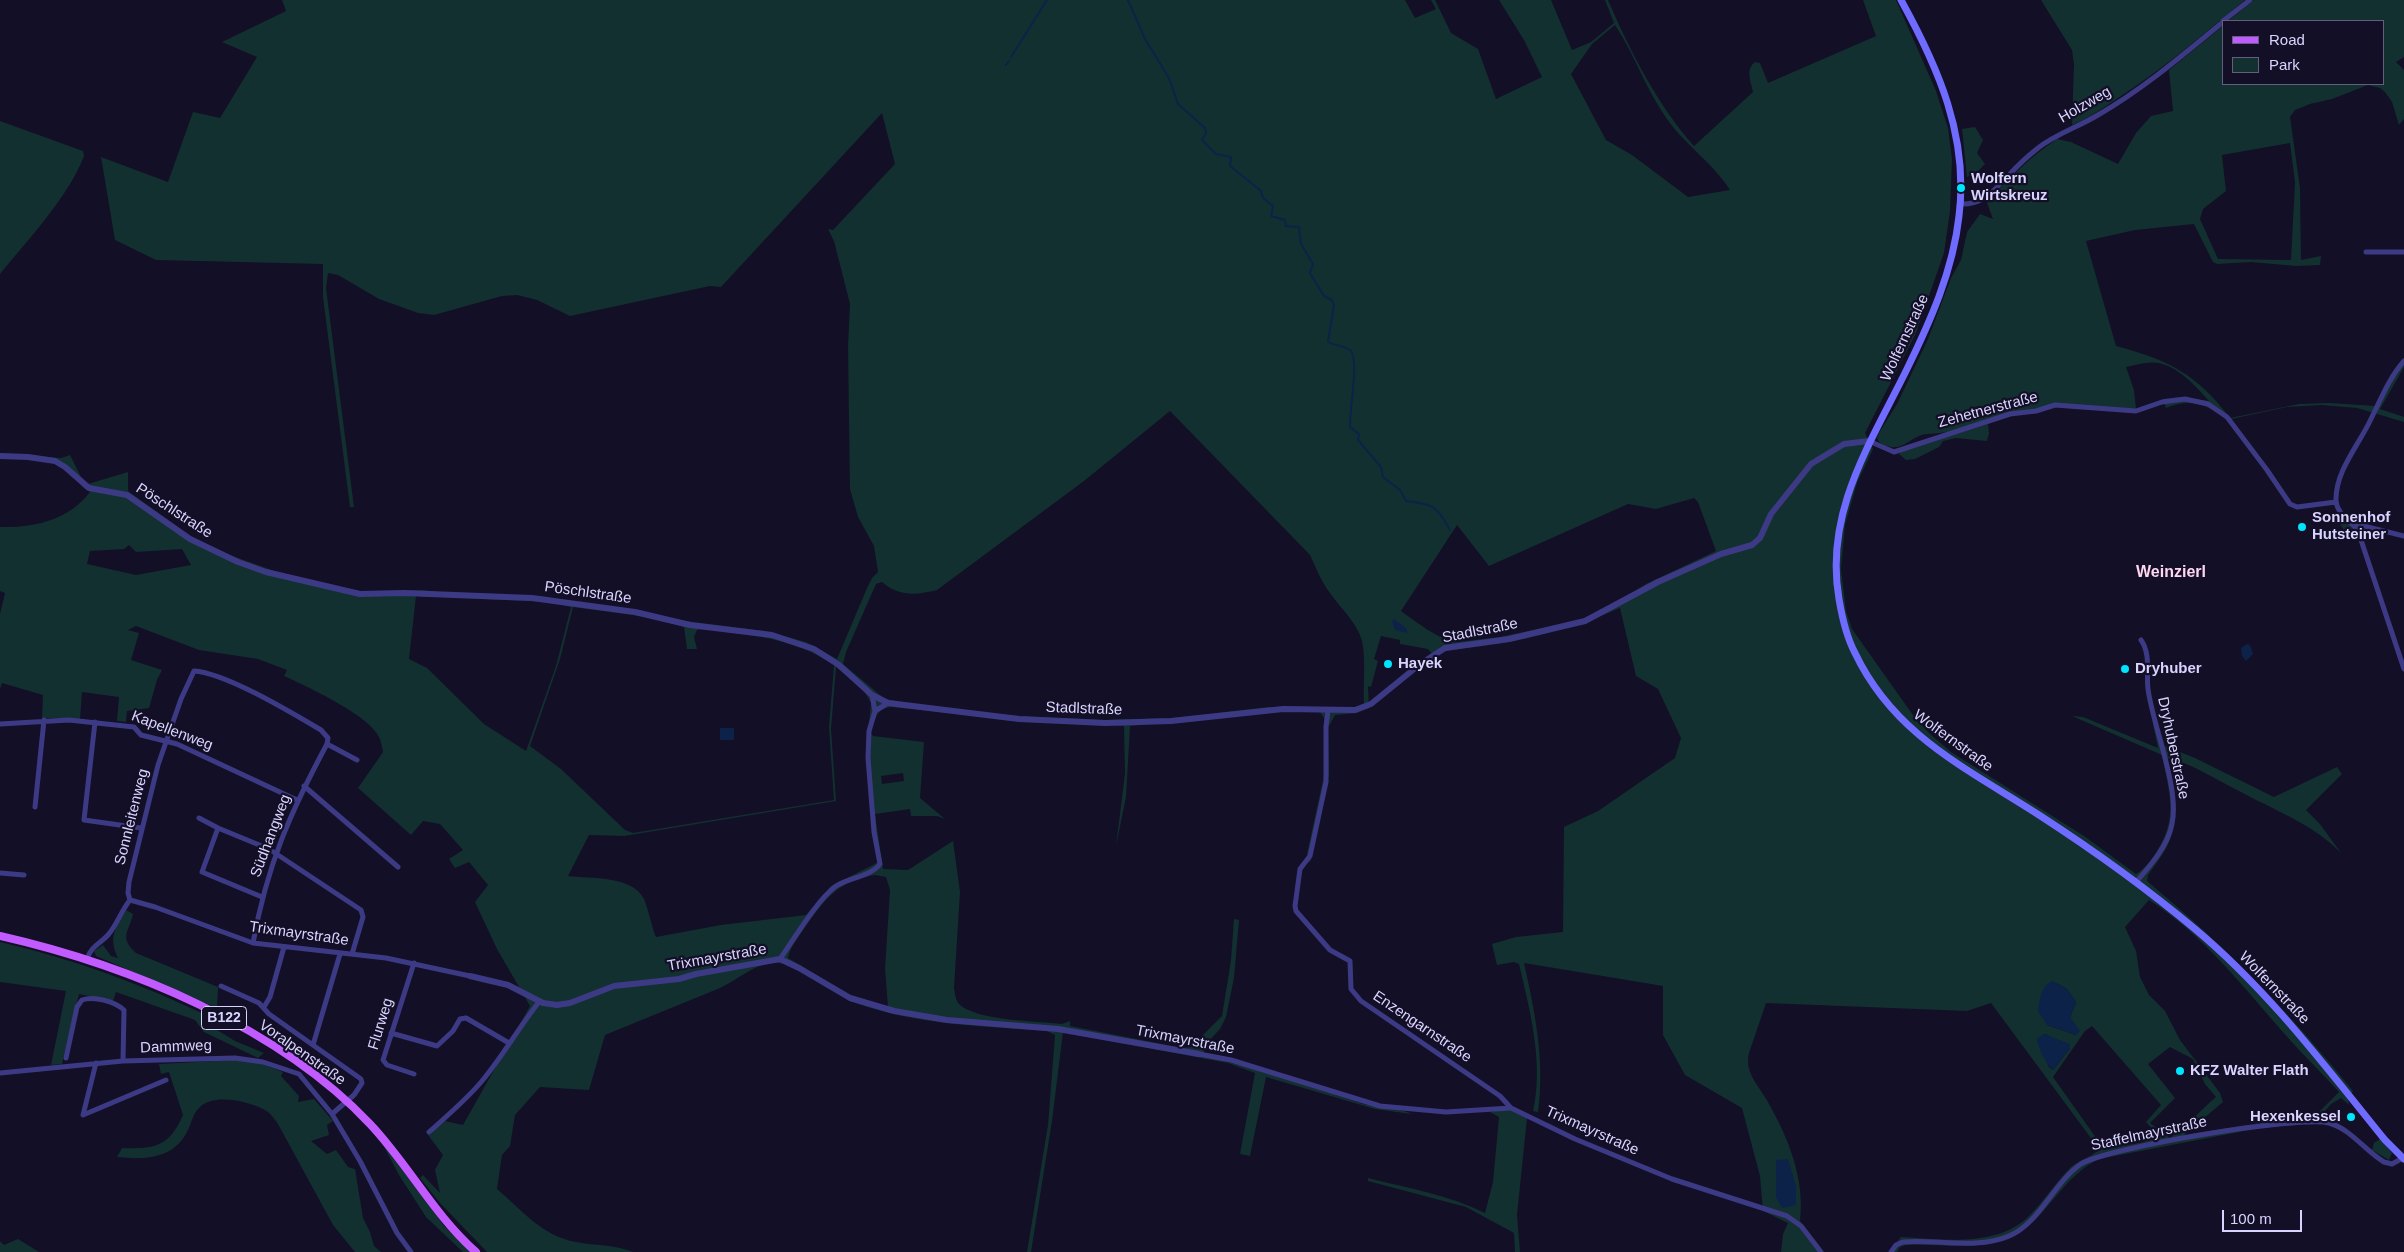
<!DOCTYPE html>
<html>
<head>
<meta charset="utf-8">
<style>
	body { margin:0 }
	#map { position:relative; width:2404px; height:1252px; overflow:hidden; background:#130f26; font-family:Arial,sans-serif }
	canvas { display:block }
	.legend { position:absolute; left:2222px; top:20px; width:162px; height:65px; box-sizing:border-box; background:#130f26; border:1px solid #625e7d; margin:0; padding:6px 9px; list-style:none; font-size:15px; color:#d9d4ff }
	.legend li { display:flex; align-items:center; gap:10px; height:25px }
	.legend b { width:25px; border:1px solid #625e7d }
	.scale { position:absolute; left:2222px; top:1210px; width:80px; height:22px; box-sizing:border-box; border:2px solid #d9d4ff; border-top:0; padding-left:6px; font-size:15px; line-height:18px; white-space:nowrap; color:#d9d4ff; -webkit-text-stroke:4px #130f26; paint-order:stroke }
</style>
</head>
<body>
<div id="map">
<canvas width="2404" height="1252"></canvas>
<ul class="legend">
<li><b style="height:6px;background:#c25bff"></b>Road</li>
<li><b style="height:14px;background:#12302f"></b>Park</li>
</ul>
<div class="scale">100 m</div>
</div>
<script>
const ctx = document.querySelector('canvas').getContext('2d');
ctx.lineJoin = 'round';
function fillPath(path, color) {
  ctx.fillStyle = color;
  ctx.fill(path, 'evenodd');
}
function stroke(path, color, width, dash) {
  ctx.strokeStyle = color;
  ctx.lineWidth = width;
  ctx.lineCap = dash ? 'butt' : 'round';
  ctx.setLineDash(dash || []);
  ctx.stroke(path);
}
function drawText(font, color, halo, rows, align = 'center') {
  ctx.font = font + ' Arial,sans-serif';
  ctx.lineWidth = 4.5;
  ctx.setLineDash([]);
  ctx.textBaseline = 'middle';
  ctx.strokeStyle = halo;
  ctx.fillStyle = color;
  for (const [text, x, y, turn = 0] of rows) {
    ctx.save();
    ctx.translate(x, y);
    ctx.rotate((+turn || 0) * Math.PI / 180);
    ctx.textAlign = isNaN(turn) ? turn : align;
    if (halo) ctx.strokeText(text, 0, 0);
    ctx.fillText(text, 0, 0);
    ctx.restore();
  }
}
const green = new Path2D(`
	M282 0H1405L1415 18 1436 9 1431 0H1435L1451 33 1478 49 1496 99 1542 77 1524 40 1499 0H1551L1572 50 1591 42 1614 23 1605 0H1608C1629 49 1658 106 1694 146L1753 92C1751 82 1745 69 1755 62L1760 63 1768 83 1876 36 1863 0H1896L1936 91 1948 128 1952 159 1950 211 1944 253 1916 333 1865 433 1873 449 1857 483 1845 525 1841 569 1846 611 1852 629 1915 718 1930 734 1951 752 2084 836 2136 874C2145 869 2151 860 2157 851 2179 816 2169 793 2162 755L2072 716 2083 717 2158 748 2153 724H2158L2165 746 2195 758 2274 797 2337 767 2342 774 2306 810 2320 824 2341 853C2313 824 2272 809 2237 790 2213 778 2193 764 2167 758 2172 787 2180 815 2169 842 2164 854 2155 865 2148 875L2147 881C2223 944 2291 1014 2353 1091L2348 1098 2349 1105 2341 1098 2331 1104 2315 1123 2260 1128 2099 1159C2063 1176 2048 1216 2015 1236 1986 1252 1939 1243 1906 1245L1900 1247 1897 1252H1889L1901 1237C1942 1239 1997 1248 2029 1216 2044 1201 2056 1182 2071 1167 2079 1160 2094 1156 2099 1149L1991 1003 1967 1011 1766 1003 1749 1053C1744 1074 1760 1086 1769 1104 1789 1139 1805 1180 1800 1221L1824 1252H1781L1783 1234 1788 1223 1763 1211 1760 1176 1742 1108 1685 1075 1663 1035V986L1524 963C1535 1012 1545 1061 1538 1112L1533 1111C1544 1063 1530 1011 1519 964L1514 962 1497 965 1492 944 1516 937 1563 932 1564 827 1598 811 1675 758 1681 738 1658 689 1636 676 1620 608C1580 625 1540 637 1497 644 1475 647 1454 649 1432 654L1428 649 1400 644V640L1381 636 1374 659 1378 661 1371 687 1368 686 1369 708 1357 713 1335 715 1328 728 1329 774 1310 863 1307 854 1325 771 1324 718 1320 712 1295 710 1130 726 1126 797 1116 846 1125 774 1124 726 1037 722 892 707C876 707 874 722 871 734L873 736 924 742 920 798 945 819 937 816H911L910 809 875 814 883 869 908 870 953 841 960 892 954 988C955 993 955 998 958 1003 974 1021 1038 1021 1062 1024L1070 1021V1026L1182 1048 1191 1047 1222 1016 1231 960 1234 919 1239 920 1234 978 1226 1017 1220 1029 1204 1046V1056C1258 1069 1311 1087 1363 1104 1374 1107 1406 1109 1411 1114L1375 1109 1266 1077 1250 1156 1240 1154 1255 1073 1228 1063 1063 1032 1052 1121 1031 1252H1027L1048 1125 1055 1035 1047 1031C983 1026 917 1025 856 1003 830 993 798 960 771 963 752 966 737 980 720 988 682 1004 643 1019 605 1035L589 1090 540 1087 515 1115 510 1146 502 1155 497 1189C522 1210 542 1236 576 1242 596 1246 614 1244 633 1252H487L440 1203 420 1178 423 1175 440 1193 435 1170 443 1155 428 1135 445 1121 463 1125 530 1006 497 949 475 902 488 885 469 862 455 868 449 859 463 850 440 824 423 821 411 835 358 788 383 752C382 747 381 741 379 737 369 715 306 686 284 676L287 670 258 659 199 650 136 626 128 630 139 633 131 660 162 670 157 680 149 708 127 711 126 722 117 721 119 697 82 692 80 719 42 718 43 695 2 683 0 689V614L5 593 0 591V527C34 528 69 520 90 492 79 486 74 475 64 469 47 457 20 457 0 453L61 458 70 455 82 479 88 484 128 472V491L189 535 224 553 283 574 361 592 422 590 448 593 541 596 693 622 765 631 806 642 837 659 867 588 872 578 878 572 874 546 858 517 850 489 848 347 850 304 834 241 828 229 833 230 895 164 882 113 721 287 710 286 570 316 537 300 517 295 502 296 434 315 418 313 379 299 338 275 328 273 326 288 354 507H350L323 297V264L156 260 115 240 101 157 168 182 193 112 220 118 257 57 222 42 286 11ZM1615 25C1635 55 1646 90 1667 119 1685 145 1713 163 1730 190L1688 197 1632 155 1606 140 1571 74 1592 44ZM1170 411 1310 555C1316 568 1321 581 1330 593 1340 608 1357 622 1362 641 1366 661 1363 683 1364 704L1356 707H1268L1173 718 1105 720 1019 716 947 709 885 699 843 664 846 652 876 584 882 582C899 597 917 595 937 590L1084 481ZM1694 498 1698 502 1716 551 1646 584 1618 602 1581 620 1500 637 1458 642C1438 640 1417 622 1401 611L1457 525 1489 566 1628 504 1656 509ZM129 545 136 552 182 549 191 565 136 575 87 564 90 551 124 549ZM416 596 550 602 571 607 556 666 526 751 484 724 427 668 409 659ZM573 607 647 617 684 627 687 649H697L694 637 697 630 701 629C750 635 792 637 834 665L829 727 834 800 633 833 625 830 561 769 530 746 560 659ZM836 667 864 691 871 703 866 755 878 861 875 864 831 886 806 915 721 925 656 937C651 925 649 911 644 899 632 875 591 879 568 876L589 835 624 836 836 801 831 729ZM903 773 904 781 882 784 881 776ZM875 875 886 877 890 890 885 969 888 1007 851 995 788 958C790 947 799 937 805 927 826 898 838 881 875 875ZM2149 900C2202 934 2240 983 2282 1031 2300 1052 2320 1071 2339 1092L2313 1118 2272 1121 2184 1135 2223 1102 2220 1093 2180 1040 2165 1011 2149 995 2140 977 2136 951 2125 927ZM2052 981 2067 989 2076 1002 2070 1017 2076 1035 2047 1025ZM2092 1026 2161 1105 2146 1122 2153 1130 2144 1142 2104 1149 2053 1077 2085 1031ZM2045 1034 2070 1048 2053 1070 2049 1067 2037 1039ZM2170 1047 2193 1059 2205 1084 2216 1097C2199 1111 2188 1126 2170 1138L2150 1123 2175 1098 2148 1064Z
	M2041 0H2245C2204 34 2163 69 2118 98 2103 108 2089 118 2072 125L2074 64 2072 50Z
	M2254 0H2404V57L2396 62 2404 70V119L2399 125 2392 102 2385 92 2380 88 2368 85 2332 99 2310 104 2295 110 2290 117 2300 188 2301 260 2321 256 2320 265 2296 266 2251 262 2217 264 2213 262 2194 224 2135 230 2086 241 2116 346C2168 360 2196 373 2230 418L2299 404 2329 403 2376 406 2392 373 2404 358V367L2380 409 2404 417V422L2357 408 2322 405 2287 407 2227 420C2207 404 2191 398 2166 408L2163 399 2181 397 2209 401C2196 386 2177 366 2158 363 2148 361 2135 365 2126 367L2134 390 2136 409C2103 407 2070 404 2036 409 2000 414 1966 433 1928 434 1908 435 1903 457 1879 442L1877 438 1879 433 1897 404 1928 339 1951 278 1961 260 1967 232 1980 214 1993 219 1987 203C2009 178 2030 157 2057 139L2071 142 2118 164 2136 133 2151 116 2173 111 2169 70 2223 26V84H2383V21H2228ZM2290 143 2295 182 2291 260 2218 259 2200 219 2203 209 2226 191 2222 155Z
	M0 121 83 151 84 156C69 196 27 241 0 274Z
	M1975 127 1983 140 1977 153 1985 164 1976 173 1967 177 1962 129Z
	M1988 424 1989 433 1987 441 1956 438 1943 441 1939 447 1915 459 1906 460 1899 454 1901 452Z
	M2342 521 2347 522 2358 536 2353 537 2344 530 2340 524Z
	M126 910 133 914C130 930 118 937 136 953L218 987 217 1008 96 956 94 951 103 945 111 956 118 958C108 937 115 929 126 910Z
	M0 942C74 959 144 985 212 1018L209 1025 235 1041 264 1053 258 1058 204 1032 195 1020 116 992 113 1001 79 994 62 1064 51 1065 66 991 0 982Z
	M235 1060 260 1063 283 1072 281 1076 299 1096 298 1102 314 1099 333 1121 327 1125 329 1135 311 1141 327 1154 336 1150 348 1167 355 1169 363 1218 370 1232 374 1246 381 1252H355L333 1225 278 1124C275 1120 272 1115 268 1112 253 1102 214 1092 199 1108 193 1113 191 1125 187 1132 173 1159 145 1160 117 1157L122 1148C155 1149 169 1147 183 1115L169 1072 161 1074 159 1064Z
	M1501 1110 1513 1111 1527 1118 1517 1215 1520 1252H1515L1514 1233 1466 1207 1368 1181V1178C1408 1188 1449 1195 1485 1213L1493 1182 1499 1117 1490 1112Z
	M2380 1139 2392 1153 2389 1160 2372 1150 2374 1143Z
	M381 1141 444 1226 471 1252H463L426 1217 399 1175Z
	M18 1239 39 1252H0V1241L4 1245Z`);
const water = new Path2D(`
	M1394 619 1407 629V633L1395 630 1392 621Z
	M2247 644 2250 645 2253 654 2246 661 2242 656 2241 648Z
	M720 728H734V740H720Z
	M2052 981 2067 989 2076 1002 2070 1017 2080 1031 2076 1035 2047 1025 2038 1011C2040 1000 2040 987 2052 981Z
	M2044 1034 2070 1044V1048L2053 1070C2046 1064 2038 1048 2037 1039Z
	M1788 1159 1796 1186V1205L1782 1208 1776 1197V1160Z`);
const stream = new Path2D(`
	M1128 0 1145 39 1169 78 1178 104 1205 128 1206 133 1202 140 1216 154 1231 157 1230 166 1261 191 1263 198 1273 206 1271 216 1285 220 1286 226 1299 227 1301 244 1313 264 1310 273 1324 296 1332 300 1334 305 1328 342C1335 346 1343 345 1350 350 1360 358 1349 411 1350 427L1359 434 1358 440 1381 467 1383 477 1400 490 1406 501C1434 504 1437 506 1450 530
	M1011 57 1047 0
	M1006 65 1009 61`);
const minor = new Path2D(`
	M2223 21 2250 0
	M1960 204C1986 205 1993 190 2010 174 2018 165 2028 156 2038 148 2056 134 2078 127 2098 115 2143 89 2183 55 2223 22
	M2366 252H2404
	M2404 361C2389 378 2380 401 2370 421 2358 446 2335 472 2336 501 2337 514 2352 522 2358 531L2404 669
	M1869 441 1894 452 2010 414 2036 411 2055 405 2136 411 2162 402 2185 399 2208 404 2227 417 2267 470 2290 504 2297 507 2336 502
	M2352 523 2404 536
	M875 711 888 703
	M1328 711 1326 726V782L1310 856 1300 869 1295 906 1296 911 1330 950 1350 961 1351 989 1361 1001 1500 1096 1511 1108
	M95 722 84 820 141 828
	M0 724 69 720 134 727 141 735 177 744 297 800
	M327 744 357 760
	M304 786 398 867
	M35 807 44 720
	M199 818 218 828
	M0 873 24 875
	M2136 882C2150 866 2168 846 2172 824 2180 788 2153 727 2148 689 2146 673 2151 654 2141 640
	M262 897 202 872 218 828 269 849 361 910 363 917 352 954
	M130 900 155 907 253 943 386 958 470 976
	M87 959C91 946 100 944 108 935 117 925 121 911 130 900L128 893 129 882 158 765 181 699 194 671C226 673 292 713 321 730L328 738 327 744C290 813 267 865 253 943
	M780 959C794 939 817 900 836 886 850 877 870 877 880 864L874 832 868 758 869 731 875 711 872 695
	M221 986 259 1003 269 1014 361 1079 362 1083 354 1095 332 1114
	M264 1007 270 997 284 947
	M391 1033 437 1046 453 1031 460 1019 466 1018 509 1043
	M313 1045 340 954
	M1199 1054 1231 1060 1380 1106 1446 1112 1511 1108 1575 1139 1672 1179 1787 1216 1801 1226 1821 1252
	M66 1058 77 1007 82 1000C94 996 114 1001 124 1010L123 1061
	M96 1063 83 1115 166 1080
	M0 1073 123 1061 235 1058 263 1062 299 1074 332 1114 360 1161 397 1233 411 1252
	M414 1074 387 1065 383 1060 414 963
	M429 1132C447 1116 466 1100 482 1081 503 1056 519 1027 539 1002
	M1891 1252 1896 1245 1903 1242C1937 1239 1976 1250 2009 1236 2040 1223 2053 1183 2081 1164 2105 1148 2300 1115 2329 1123 2351 1129 2365 1151 2384 1162L2392 1164 2403 1158`);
const tertiary = new Path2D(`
	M0 456 28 457 55 461 65 467 89 488 127 495 190 539 238 562 266 572 360 594 404 593 532 598 635 612 690 625 772 635 814 649 839 665 872 695 888 703 1019 719 1105 723 1171 721 1283 709 1355 710 1371 704 1419 665 1445 648 1509 639 1585 621 1658 582 1721 554 1752 545 1760 538 1771 514 1811 464 1844 444 1869 441
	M470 976 508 985 543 1003 557 1005 570 1003 614 986 679 979 696 974 780 959 799 968 850 998 894 1011 947 1020 1058 1029 1199 1054`);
const secondary = new Path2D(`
	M1901 0C1938 67 1969 137 1959 216 1953 271 1930 322 1906 371 1870 444 1824 513 1839 599 1842 617 1846 636 1855 653 1894 735 1966 768 2039 815 2093 850 2145 887 2195 929 2268 990 2325 1066 2385 1140L2404 1159`);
const primary = new Path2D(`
	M0 936C128 965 279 1027 370 1124 408 1164 434 1215 476 1252`);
const markers = [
	[1961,188,5,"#00e5ff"],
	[2302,527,5,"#00e5ff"],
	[1388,664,5,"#00e5ff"],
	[2125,669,5,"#00e5ff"],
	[2180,1071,5,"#00e5ff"],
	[2351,1117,5,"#00e5ff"]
];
const shields = [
	[224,1018,45]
];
const shieldNames = [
	["B122",224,1018]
];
const streetNames = [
	["Holzweg",2085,105,-30],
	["Wolfernstraße",1905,338,-65],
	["Zehetnerstraße",1988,410,-15],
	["Pöschlstraße",174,511,33],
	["Pöschlstraße",588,593,8],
	["Stadlstraße",1480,631,-11],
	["Stadlstraße",1084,709,2],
	["Kapellenweg",172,731,21],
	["Wolfernstraße",1953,741,36],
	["Dryhuberstraße",2173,748,78],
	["Sonnleitenweg",132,817,-76],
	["Südhangweg",271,836,-69],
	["Trixmayrstraße",299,934,8],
	["Trixmayrstraße",717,958,-10],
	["Wolfernstraße",2274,988,46],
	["Flurweg",381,1024,-73],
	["Enzengarnstraße",1422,1027,34],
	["Trixmayrstraße",1185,1040,11],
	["Dammweg",176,1047,-2],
	["Voralpenstraße",302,1053,35],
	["Trixmayrstraße",1592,1131,24],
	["Staffelmayrstraße",2149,1134,-12]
];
const poiNames = [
	["Wolfern",1971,179],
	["Wirtskreuz",1971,196],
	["Sonnenhof",2312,518],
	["Hutsteiner",2312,535],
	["Hayek",1398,664],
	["Dryhuber",2135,669],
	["KFZ Walter Flath",2190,1071],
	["Hexenkessel",2341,1117,"right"]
];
const neighbourhoodNames = [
	["Weinzierl",2171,573]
];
fillPath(green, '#12302f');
fillPath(water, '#0c2248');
stroke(stream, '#0c2248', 2);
stroke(minor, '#3d3a85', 5);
stroke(tertiary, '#3d3a85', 6);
stroke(secondary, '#6f6bff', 7);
stroke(primary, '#c25bff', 8);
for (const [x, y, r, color] of markers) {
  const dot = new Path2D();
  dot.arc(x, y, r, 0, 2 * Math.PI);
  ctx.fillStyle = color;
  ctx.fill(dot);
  stroke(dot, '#130f26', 2);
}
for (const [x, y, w] of shields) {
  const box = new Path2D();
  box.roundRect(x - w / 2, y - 11.5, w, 23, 4);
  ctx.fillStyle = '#130f26';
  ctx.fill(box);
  stroke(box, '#d9d4ff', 1);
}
drawText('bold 14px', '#d9d4ff', null, shieldNames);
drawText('15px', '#d9d4ff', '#130f26', streetNames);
drawText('bold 15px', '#d9d4ff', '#130f26', poiNames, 'left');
drawText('bold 16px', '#ffd6f0', '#130f26', neighbourhoodNames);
</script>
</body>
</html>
